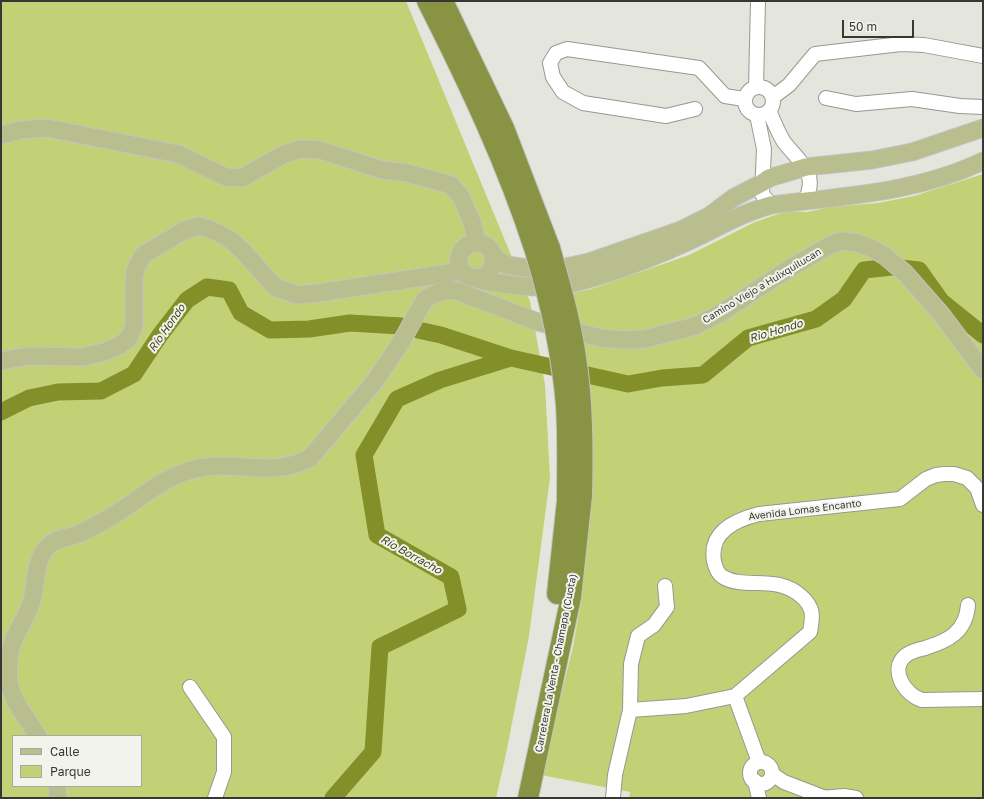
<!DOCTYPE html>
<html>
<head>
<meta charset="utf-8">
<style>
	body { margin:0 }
	#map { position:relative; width:984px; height:799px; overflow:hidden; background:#e4e6de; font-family:"Golos Text",sans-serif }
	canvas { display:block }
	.frame { position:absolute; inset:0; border:2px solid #373834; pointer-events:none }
	.legend { position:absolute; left:12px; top:735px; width:130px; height:52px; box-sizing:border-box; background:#f2f3eb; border:1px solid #a7a8a2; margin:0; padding:5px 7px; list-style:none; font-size:12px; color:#373834 }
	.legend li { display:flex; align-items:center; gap:8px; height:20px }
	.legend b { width:20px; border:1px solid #a7a8a2 }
	.scale { position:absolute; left:842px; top:20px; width:72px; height:18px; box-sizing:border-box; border:2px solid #373834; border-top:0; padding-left:5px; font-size:12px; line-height:14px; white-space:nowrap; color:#373834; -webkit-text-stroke:3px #f2f3eb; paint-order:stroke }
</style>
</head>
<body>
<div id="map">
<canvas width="984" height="799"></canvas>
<div class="frame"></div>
<ul class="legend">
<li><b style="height:5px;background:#b8be8e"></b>Calle</li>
<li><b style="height:11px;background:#c3d176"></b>Parque</li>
</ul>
<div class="scale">50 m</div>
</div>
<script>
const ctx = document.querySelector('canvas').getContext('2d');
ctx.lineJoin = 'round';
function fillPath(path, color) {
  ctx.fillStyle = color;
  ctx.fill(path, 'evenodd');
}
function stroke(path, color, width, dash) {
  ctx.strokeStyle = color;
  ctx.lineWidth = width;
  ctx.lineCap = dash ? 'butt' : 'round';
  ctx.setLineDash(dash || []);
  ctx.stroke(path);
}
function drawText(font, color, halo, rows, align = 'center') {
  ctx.font = font + ' "Golos Text",sans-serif';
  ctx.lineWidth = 4;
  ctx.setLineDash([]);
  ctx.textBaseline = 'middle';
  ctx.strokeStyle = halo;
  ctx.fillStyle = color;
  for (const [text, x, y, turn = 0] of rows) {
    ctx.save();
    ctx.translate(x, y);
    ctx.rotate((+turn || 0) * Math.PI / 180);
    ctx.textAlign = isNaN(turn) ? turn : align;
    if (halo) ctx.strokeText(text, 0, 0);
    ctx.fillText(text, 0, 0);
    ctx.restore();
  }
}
const green = new Path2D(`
	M1 1H406L530 301 545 385 550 478 529 636 506 754 496 798H1ZM13 736H141V786H13Z
	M983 174V798H629L630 792 541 775 573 647 582 595 585 532 568 294 591 289 689 255 755 222 787 211 807 212 830 207 878 203 914 196Z`);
const river = new Path2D(`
	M418 330 441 335 511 358 628 384 662 378 703 375 748 338 816 319 844 299 864 270 892 267 919 270 941 301 983 335
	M1 412 29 398 58 392 101 391 134 374 160 335 187 300 207 287 229 290 241 313 270 330 309 329 350 323 401 326
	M333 798 373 752 380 647 458 609 451 577 377 535 364 455 397 399 440 380 511 358`);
const minor = new Path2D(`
	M745 101a14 14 0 1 1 28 0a14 14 0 1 1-28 0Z
	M756 87 758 1
	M773 97 789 85 815 54 901 44 924 45 983 56
	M826 98 856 104 912 99 960 106 983 107
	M695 109 666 116 583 103 563 92 553 77 550 63 556 53 567 49 699 68 725 96 744 99
	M769 111C774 121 778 133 784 142 800 163 819 172 805 201
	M757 115 764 149 762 194 771 205
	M968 605C966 632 948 641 925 648 918 650 911 651 905 656 889 670 905 695 922 700L983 699
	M190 687 224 737V772L215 798
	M735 696 759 762
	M630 710 686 706 735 696 810 632C813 616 814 607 801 596 776 574 745 590 723 577 718 574 715 566 714 561 709 532 735 520 759 514L900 499 926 479 936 475 944 474H954L967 478 977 488 983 505
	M750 773a11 11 0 1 1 22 0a11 11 0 1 1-22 0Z
	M772 774 784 782 823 797
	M755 781 759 798
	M613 798 615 775 630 710 631 664 638 636 654 625 667 607 665 586
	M821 798 844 796 856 798`);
const major = new Path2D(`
	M1 135 20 130 47 128 178 154 226 177 242 178 284 154 301 149 320 150 382 170 407 173 451 185 461 197 472 222 477 243
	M494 257 507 265 547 271 589 262 681 230 709 216 733 198 762 183 769 178 806 167 872 160 912 152 983 128
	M476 278C500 276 499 241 475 243 464 244 457 254 459 264 461 278 479 280 491 282 509 285 542 289 560 286 603 278 663 254 702 235 725 223 746 212 771 205 842 196 917 193 983 161
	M1 361 28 356 83 357 104 352 120 345 129 338 134 326V279L136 268 143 255 185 230 199 226 212 230 228 238 242 250 275 287 297 295 318 293 462 271
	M38 736C14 700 0 687 13 641 19 627 28 615 32 600 37 581 34 561 48 546 56 538 67 538 76 535 83 532 91 528 98 524 131 508 158 478 195 469 234 459 270 479 310 458L375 381 400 344 425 299 437 293 448 290 457 291 538 322 601 338 625 340 645 339 695 326 721 313 787 270 830 245 841 241 858 243 873 249 885 256 905 273 941 314 983 370
	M57 786 58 798`);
const highway = new Path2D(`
	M427 1C468 82 507 164 535 251
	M443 1 504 128 550 248
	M557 594 567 501
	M528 798 571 597 582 495`);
const highwayBridge = new Path2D(`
	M550 248C560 284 571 321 576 358 583 403 583 449 582 495
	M535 251C550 301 562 354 566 406 568 438 567 469 567 501`);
const streetNames = [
	["Camino Viejo a Huixquilucan",762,286,-31],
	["Avenida Lomas Encanto",805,510,-7],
	["Carretera La Venta - Chamapa (Cuota)",556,663,-79]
];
const waterNames = [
	["Río Hondo",167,328,-55],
	["Rio Hondo",776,331,-17],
	["Río Borracho",411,555,29]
];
fillPath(green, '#c3d176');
stroke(river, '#838f29', 17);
stroke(minor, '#979891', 16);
stroke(major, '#c3c3c2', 19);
stroke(highway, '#c3c3c2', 22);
stroke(minor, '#fff', 14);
stroke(major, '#b8be8e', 17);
stroke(highway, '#889343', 20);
stroke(highwayBridge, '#c3c3c2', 22, []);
stroke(highwayBridge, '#889343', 20);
drawText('10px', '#373834', '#f2f3eb', streetNames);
drawText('italic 11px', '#3d4219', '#f2f3eb', waterNames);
</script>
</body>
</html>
